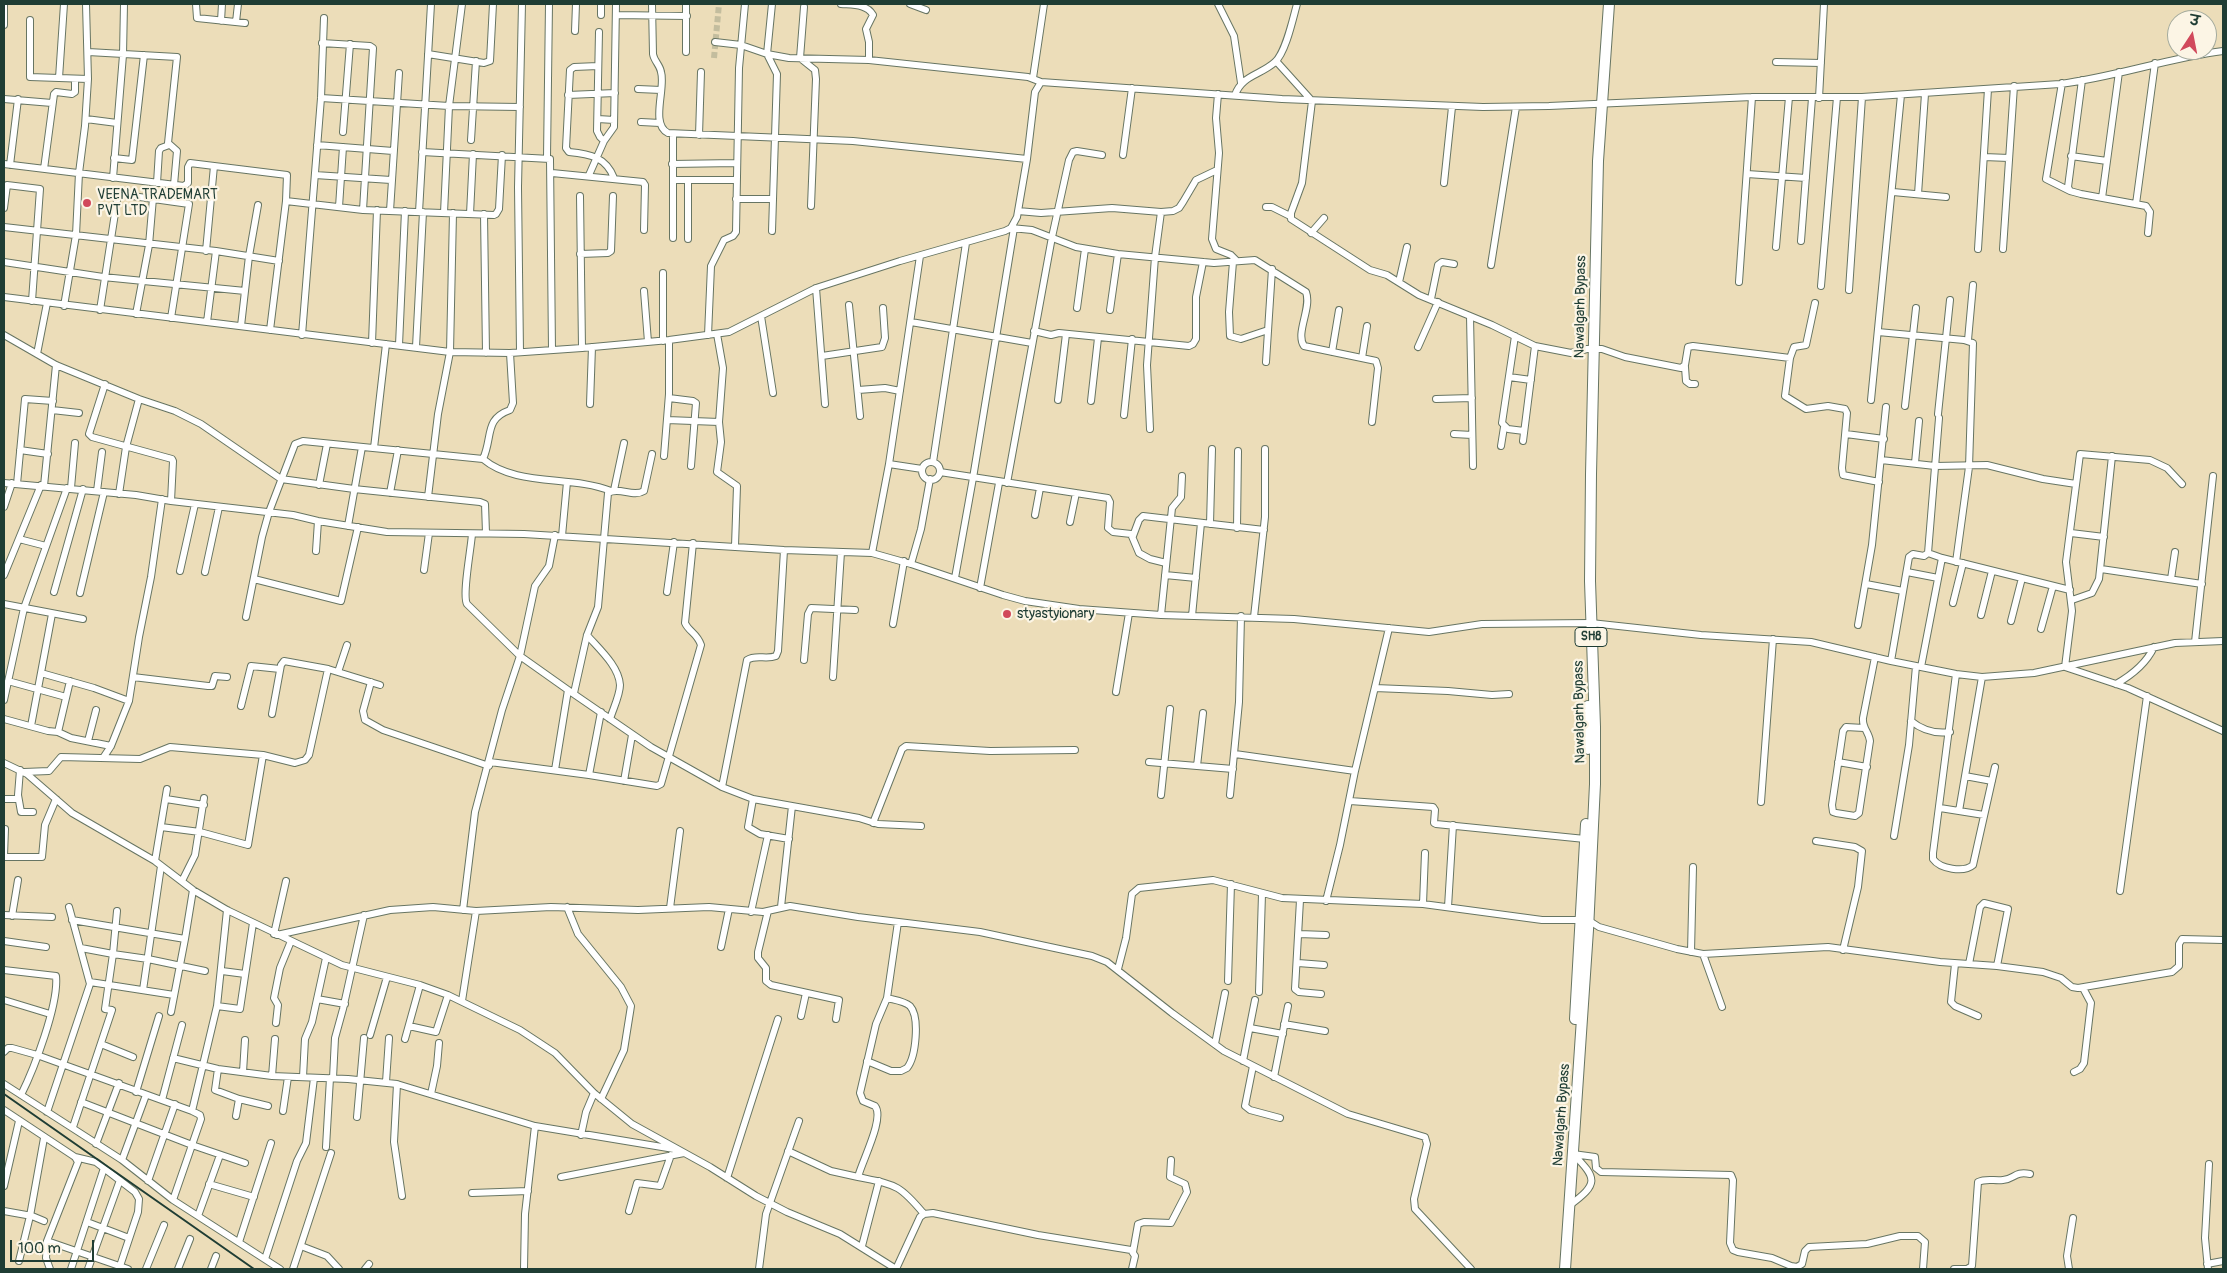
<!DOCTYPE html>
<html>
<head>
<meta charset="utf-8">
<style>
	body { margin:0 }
	#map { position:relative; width:2227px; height:1273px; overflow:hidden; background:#ecddb9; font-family:Pangolin,"Playpen Sans Deva",sans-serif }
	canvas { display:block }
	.frame { position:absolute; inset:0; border:5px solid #1f3d34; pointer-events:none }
	.north { position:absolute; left:2167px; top:10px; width:50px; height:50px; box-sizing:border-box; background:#fcf5e5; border:1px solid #a4ab9e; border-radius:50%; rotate:11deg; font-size:14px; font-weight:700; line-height:20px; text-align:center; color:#1f3d34 }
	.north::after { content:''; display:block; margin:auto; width:18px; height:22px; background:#d1495b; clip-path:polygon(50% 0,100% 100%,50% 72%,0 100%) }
	.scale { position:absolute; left:10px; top:1240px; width:84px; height:22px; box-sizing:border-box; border:2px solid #1f3d34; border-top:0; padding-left:6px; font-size:15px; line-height:18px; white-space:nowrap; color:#1f3d34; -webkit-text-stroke:4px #fcf5e5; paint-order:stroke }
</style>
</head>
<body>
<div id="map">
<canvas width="2227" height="1273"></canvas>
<div class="frame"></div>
<div class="north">उ</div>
<div class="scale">100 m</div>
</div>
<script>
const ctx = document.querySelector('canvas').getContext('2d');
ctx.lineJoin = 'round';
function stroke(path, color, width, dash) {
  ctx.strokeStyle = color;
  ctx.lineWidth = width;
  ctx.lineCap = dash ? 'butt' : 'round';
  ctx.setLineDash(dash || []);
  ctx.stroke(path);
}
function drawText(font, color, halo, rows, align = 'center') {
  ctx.font = font + ' Pangolin,sans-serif';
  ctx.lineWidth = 4.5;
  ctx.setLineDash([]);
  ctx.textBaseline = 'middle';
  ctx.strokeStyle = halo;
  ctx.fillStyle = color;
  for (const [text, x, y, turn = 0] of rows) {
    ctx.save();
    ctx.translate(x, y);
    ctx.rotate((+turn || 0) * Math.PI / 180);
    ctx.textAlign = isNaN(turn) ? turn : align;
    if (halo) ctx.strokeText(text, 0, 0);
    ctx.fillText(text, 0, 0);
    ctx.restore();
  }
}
const minorTunnel = new Path2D(`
	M714 58 719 4`);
const minor = new Path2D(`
	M196 4 197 18 245 23
	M652 4 653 54C654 61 660 65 661 72 666 88 650 124 668 133L853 141 1027 159
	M772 4 767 54 777 74 772 231
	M841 4C853 5 867 4 873 15L866 29 869 42V60
	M910 4 926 10
	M1218 4 1234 36 1241 83
	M804 7 800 58 815 70 816 79 811 206
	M601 15V4
	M616 15 687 16
	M30 20V77L88 79
	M221 21 222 4
	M236 22 238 4
	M4 25V4
	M575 31 576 4
	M599 32 597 131 600 137 604 141
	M715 42 741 45 767 54 789 58 869 60 1028 77 1041 82
	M322 43 370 46 373 48 363 210
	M88 52 177 57 168 143 177 151 174 185
	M686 52V4
	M428 54 484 63 490 61 493 4
	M1276 61 1312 101 1302 183 1291 213V219L1370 270 1387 275 1419 295 1492 325 1535 346 1571 353 1587 349H1602L1625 357 1681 368 1685 365 1688 347 1693 346 1790 358 1794 347 1806 345 1815 303
	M1776 62 1821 63
	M598 66 574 67 570 70 566 148 569 152C590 154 606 157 614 178
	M59 78 64 4
	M1033 78 1044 4
	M2082 80 2068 187 2070 191 2081 194 2146 206 2150 212 2148 233
	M2062 83 2046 179 2070 191
	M638 89 661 90
	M1218 94 1216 118 1219 153 1212 239 1216 249 1231 255 1237 261
	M568 95 615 93
	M1235 95C1242 75 1261 75 1275 62 1286 52 1293 18 1297 4
	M321 98 449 106 520 107
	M1819 98 1824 4
	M4 99 52 103
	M86 119 117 123
	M598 119 614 120
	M641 122 660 123
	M343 132 350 44
	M699 135 701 72
	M471 140 476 61
	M317 145 393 151
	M422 152 550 159 552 350
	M1123 155 1132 88
	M2071 156 2107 161
	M547 157 549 4
	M1984 157 2009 158
	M114 158 132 160 144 55
	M4 164 184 186 188 183V167L190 163 287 175 286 201 270 330
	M672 164 736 163
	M10 165 18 99
	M44 169 54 94 56 92 72 94 75 92V79
	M552 173 643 182 645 185 644 230
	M1747 174 1806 178
	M315 175 391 180
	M589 175 604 141 614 127 616 4
	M113 178 123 55 124 4
	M673 180H736
	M157 183 159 151 161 148 169 145
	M1444 183 1452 107
	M1893 192 1946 197
	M1918 194 1925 94
	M580 196 582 348
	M2102 198 2119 72
	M736 199H773
	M286 201 363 210 494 215 496 214 499 209 502 155
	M2136 204 2155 63
	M339 207 343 147
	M1266 207H1272L1290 216
	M4 208 7 185 40 189 32 301
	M390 211 399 73
	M1018 211 1041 213 1112 208 1161 212 1173 211 1179 208 1183 202 1196 180 1217 170
	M419 212 431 4
	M444 213 449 106 462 4
	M470 214 473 154
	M484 214 486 353
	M4 227 216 251 279 261
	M1011 228 1032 230 1076 247 1118 254 1214 263 1255 260 1306 292C1312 308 1295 333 1304 346L1376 361 1378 368 1372 422
	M1311 233 1324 218
	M673 238V134
	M688 239V180
	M1801 241 1812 98
	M1776 247 1789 97
	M1978 249 1988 89
	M2003 249 2014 86
	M206 251 214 166
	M580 254 608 253 611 251 613 196
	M4 262 103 277 245 291
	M1233 262 1229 312 1230 336 1241 339 1268 330
	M1491 265 1516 107
	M663 273V341
	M1399 282 1407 247
	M1739 282 1752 97
	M1821 286 1837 97
	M816 288 825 404
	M1849 290 1862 97
	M644 291 648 342
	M4 297 450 352 510 353 582 348 669 340 729 332 816 288 900 261 1005 231 1011 228 1017 217 1027 159 1035 92 1041 82 1282 99 1483 107 1549 106 1752 97H1862L2060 84C2115 77 2168 58 2223 51
	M1431 299 1438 265 1442 262 1454 264
	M849 305 860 416
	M64 306 76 235 79 173 85 126 88 79 86 4
	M1077 308 1085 249
	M100 310 118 194 189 204 171 318
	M1110 310 1118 254
	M136 314 149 245 153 198
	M761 316 773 393
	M1470 316 1473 466
	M207 322 216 251
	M911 322 1032 343
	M241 326 249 256 258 205
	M1034 331 1051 335 1059 333 1189 346 1193 344 1196 339V297L1203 262
	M1878 332 1964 340 1973 343 1969 467 1956 562
	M717 334 723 368 719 422 721 442 717 472 737 486 735 546
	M4 335 56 365 139 399 175 411 201 424 281 479 354 489 480 502 485 504 486 533
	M302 335 321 98 324 18
	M708 335 711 266 724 240 733 236 736 232 739 68 745 4
	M1515 336 1502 423 1508 429 1524 431
	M1968 340 1973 285
	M372 343 377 210
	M399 345 405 211
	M416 347 423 212
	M1418 347 1438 302
	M520 352 518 187 522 4
	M1332 352 1339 310
	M37 354 47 303
	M822 356 882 347 885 338 883 308
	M1362 358 1367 326
	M1790 358 1785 396 1806 409 1828 406 1845 409 1847 413 1842 468 1843 475 1879 482
	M1266 362 1272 269
	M1685 367 1686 381 1690 384H1695
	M1509 377 1531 380
	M105 384 89 434 92 437 172 459 173 461 171 501
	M858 390 885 388 900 391
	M669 398 693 401 696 403 691 466
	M1436 399 1472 398
	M1058 400 1066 334
	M1871 400 1901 95
	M1091 401 1098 338
	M590 404 592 347
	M1905 406 1916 308
	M52 410 79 413
	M1938 414 1950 300
	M1124 415 1132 339
	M1939 418 1928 553 1942 558 2070 590
	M667 420 719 422
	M1150 429 1147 365 1155 257 1161 212
	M1454 434 1472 435
	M1846 434 1884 439
	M1523 441 1535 346
	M1501 446 1504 427
	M374 448 386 344
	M20 450 48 454
	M664 456 669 394V340
	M483 459C516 487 571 475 611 491
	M1881 460 1935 466 1987 465 2043 479 2076 484
	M933 462 966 243
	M922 471a9 9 0 1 1 18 0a9 9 0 1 1-18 0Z
	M1915 463 1919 421
	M889 464 922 469
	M940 472 1108 498 1110 502 1108 528 1113 532 1131 534 1139 553 1150 559 1166 563
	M4 483 136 495 171 501 293 515 318 521 387 532 524 534 784 550 872 553 911 564 1003 595 1025 601 1079 609 1161 615 1294 619 1429 632 1482 624 1591 623 1701 635 1811 642 1891 661 1956 674 1982 677 2034 673 2175 643 2223 641
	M1007 483 1052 237 1069 160 1073 152 1077 151 1102 155
	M17 484 25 399 53 401
	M2182 484 2167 468 2150 460 2080 454 2066 562 2072 611 2065 667 2128 688 2223 731
	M319 485 327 444
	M44 486 56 365
	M71 488 75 443
	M614 490 624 443
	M97 491 102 452
	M390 493 398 450
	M119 494 126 447 139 399
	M428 497 438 414 450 352 453 213
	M4 507 12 483
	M1035 515 1040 488
	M1070 522 1076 493
	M1210 524 1212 449
	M348 526 362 447
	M1237 528 1238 451
	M2071 533 2104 537
	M472 534C471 549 462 595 467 604L520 656 568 690 651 747 722 787 753 799 859 818 878 824 921 826
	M562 536 567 482
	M1133 536 1139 520 1143 516 1264 530
	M19 539 46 546
	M316 551 318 521
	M872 553 889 464 920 256
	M911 564 921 529 930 479
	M2101 569 2202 584
	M424 570 429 533
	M180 571 195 504
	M205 572 219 507
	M1907 572 1938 578
	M4 575 41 485
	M1165 575 1196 578
	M955 578 973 478 1014 228
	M254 579 341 601 358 527
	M2171 579 2175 552
	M1866 584 1903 591
	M980 588 999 483
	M54 592 83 489
	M667 592 674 542
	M80 593 104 492
	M2072 600 2092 593 2099 579 2112 456
	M1953 603 1963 563
	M4 604 83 619
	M1161 615 1172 508 1181 497 1182 476
	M1981 615 1992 571
	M1192 616 1201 523
	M246 617 262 537 269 512 295 444 303 441 483 459C493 437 484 419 510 410L513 403 510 353
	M1254 617 1265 517V449
	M2011 621 2022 578
	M893 624 904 561
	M1858 625 1872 545 1886 407
	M2041 629 2053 586
	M587 635C598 648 619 666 620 685 620 695 613 709 610 719
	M2195 642 2213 476
	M804 660 808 614 811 608 855 610
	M1891 661 1909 557 1913 554 1924 556 1928 553
	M1921 667 1942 558
	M338 672 347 645
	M41 673 94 688 129 701
	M1956 674 1933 853V859C1940 869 1964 873 1973 865L1995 767
	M133 677 208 686H212L215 676 227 677
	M833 677 841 552
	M8 681 66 697
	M371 682 363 711 365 720 383 730 489 766
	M2116 684C2132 675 2146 664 2154 647
	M1375 688 1448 691 1492 695 1509 694
	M1116 692 1129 613
	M574 693 587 635 598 607 608 493C619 486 633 498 644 491L652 454
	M4 700 24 608 67 488
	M241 706 251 666 280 669
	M272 714 281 665 284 661 328 669 380 685
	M4 719 48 731 58 732 71 738 111 746
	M1911 721C1922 730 1935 734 1950 732
	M31 726 52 614
	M1864 728 1846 727 1843 731 1832 805 1833 812 1836 813 1855 816 1859 813 1870 741C1869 732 1862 728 1863 718L1875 657
	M58 732 70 681
	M88 741 96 710
	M1235 754 1355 771
	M103 758 111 746 129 701 139 637 151 577 162 499
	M490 762 589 775 657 786 661 784 701 645C697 633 689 632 685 623L693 543
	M1149 762 1233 769
	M1838 762 1867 767
	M4 763 27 774 72 813 155 861 193 890 227 910 342 965 420 985 448 995 520 1030 555 1053 594 1093 632 1124 710 1167 756 1196 787 1212 840 1234 896 1269
	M1197 766 1203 713
	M20 770 18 795 21 812H33
	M555 770 568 690
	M24 772 49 771 61 757 140 759 170 747 263 755 295 763 305 760 309 755 328 669
	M589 775 601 712
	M1965 776 1992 781
	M624 781 632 735
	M722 787 747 660C756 654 766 660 776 656L778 651 784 550
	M1161 795 1170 709
	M1230 795 1239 702 1241 616
	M4 799H18
	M166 799 204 805
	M753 799 748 827 760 834 789 839
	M1350 801 1433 807 1435 810 1434 823 1436 824 1585 839
	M1761 802 1773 639
	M1940 808 1984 815
	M1959 811 1982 677
	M873 823 902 749 906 746 990 751 1075 750
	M161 827 200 832 248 845 263 755
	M1894 836 1909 745 1916 666
	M1816 841 1855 847 1862 851 1858 887 1843 950
	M4 856 5 829
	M4 857H42L45 825 56 799
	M155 861 167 789
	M182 881 195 855 204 798
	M2120 891 2147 696
	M1300 900 1295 989 1299 992 1321 994
	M1326 901 1340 845 1355 771 1389 628
	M1423 904 1425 853
	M567 907 578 934 621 987 631 1006 624 1050 601 1099
	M781 907 792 806
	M1448 907 1453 825
	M670 908 680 831
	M463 910 475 812 502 710 520 656 535 586 549 566 555 535
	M768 911 758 952V958L766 968V981L771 985 839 1000 836 1019
	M751 912 768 835
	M4 915 52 917
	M12 916 18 880
	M72 920 185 939 193 890
	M274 934 286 881
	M1299 934 1326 935
	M277 935 390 910 433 907 476 911 551 907 638 910 709 907 763 912 790 906 858 917 980 932 1092 956 1107 962 1172 1013 1224 1051 1348 1114 1425 1137 1427 1144 1414 1199 1415 1209 1471 1269
	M4 941 46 947
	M721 947 729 909
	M81 948 113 954 117 911
	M1691 952 1693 867
	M1703 954 1722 1007
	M1298 963 1324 965
	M1955 964 1951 1002 1955 1006 1978 1016
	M1969 964 1980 907 1984 903 2008 909 1997 966
	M1118 969 1126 938 1132 894 1139 888 1213 880 1282 898 1423 904 1542 920H1588L1599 927 1677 949 1703 954 1828 947 1940 962 1997 966 2043 972 2061 978 2072 987 2078 988 2172 972 2179 966V944L2182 939 2223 940
	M4 970 56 976C59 1004 34 1069 21 1095
	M222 971 245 974
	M1228 981 1231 884
	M90 982 174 995
	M143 990 161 866
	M1259 992 1262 894
	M317 999 345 1004
	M4 1000 50 1014
	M462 1001 476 911
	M217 1006 240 1009 253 923
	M171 1012 185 939
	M801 1016 806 993
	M276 1023 278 1005 274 998 280 968 291 941
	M1284 1024 1325 1031
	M409 1026 436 1032 448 995
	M1250 1028 1283 1034
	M370 1035 387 977
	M405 1039 420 985
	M101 1044 133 1057
	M1215 1044 1225 993
	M4 1052 8 1048H12L37 1055 192 1111 217 1006 227 910
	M173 1058 218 1069 272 1076 348 1079 397 1084 535 1126 674 1149
	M867 1061 891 1071H901L907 1068C916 1057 920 1017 910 1006 904 1001 894 1000 887 998
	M1243 1061 1255 1000
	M1253 1066 1245 1106 1250 1110 1280 1118
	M218 1069 215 1090 239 1099 236 1116
	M243 1072 245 1040
	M2074 1072 2080 1069 2084 1063 2091 1003 2083 988
	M272 1076 275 1039
	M303 1077 305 1039 312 1022 326 958
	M1274 1077 1288 1006
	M333 1078 335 1038 343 1009 364 915
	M386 1082 389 1038
	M4 1084 122 1160 173 1200 280 1269
	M397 1084 394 1142 402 1196
	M136 1092 159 1016
	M431 1094 437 1066 439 1043
	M239 1099 268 1106
	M162 1100 182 1025
	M81 1102 192 1145 245 1163
	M4 1110 75 1157 78 1162 47 1241 46 1258 50 1269
	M283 1111 288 1077
	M47 1112 90 984 69 907
	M357 1117 364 1038
	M73 1127 112 1010 105 1009 113 954 148 959 205 971
	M581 1135 586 1112 594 1093
	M96 1144 119 1083
	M326 1147 330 1078
	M788 1151 831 1171 858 1177C862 1161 885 1118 875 1106L863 1101 860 1093 876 1024 887 998 898 922
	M1573 1154 1595 1157 1596 1168 1601 1172 1731 1175 1733 1180 1730 1243 1733 1250 1738 1252 1772 1258 1791 1266 1797 1267 1802 1264 1805 1251 1809 1247 1867 1244 1900 1236H1918L1925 1242 1923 1269
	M75 1157 96 1162 135 1192 139 1199 138 1212 119 1269
	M122 1160 146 1095
	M561 1177 684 1153
	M858 1177C896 1185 899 1184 924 1214L933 1213 1038 1235 1131 1250 1135 1256 1132 1269
	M727 1178 778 1019
	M148 1181 175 1104
	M209 1184 254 1197
	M4 1186 19 1121
	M472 1193 528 1191
	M173 1200 201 1119 200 1115 192 1111
	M1570 1205C1598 1184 1598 1179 1573 1154
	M4 1211 32 1216 44 1221
	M629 1211 637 1183 660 1186 671 1155
	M198 1216 220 1155
	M87 1222 129 1238
	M47 1241 128 1269
	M239 1242 271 1143
	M301 1246 327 1256 339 1269
	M862 1246 879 1181
	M1133 1252 1138 1224 1144 1222 1171 1223 1187 1192 1185 1184 1170 1177 1171 1160
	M265 1259 297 1161 306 1143 314 1078
	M19 1261 30 1216 44 1138
	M2207 1264 2223 1261
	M71 1269 104 1168
	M88 1269 120 1180
	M146 1269 164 1225
	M178 1269 190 1239
	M211 1269 216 1256
	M293 1269 331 1153
	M365 1269 369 1264
	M524 1269 525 1214 535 1126
	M759 1269 766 1214 799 1121
	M896 1269 920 1217 924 1214
	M1954 1269H1967L1972 1266 1978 1182C1986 1178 1994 1181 2003 1180 2015 1179 2014 1171 2030 1174
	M2069 1269 2067 1256 2073 1218
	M2208 1269 2205 1238 2209 1164`);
const primary = new Path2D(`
	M1588 706V749
	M1575 1019 1586 824
	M1565 1269 1588 930 1595 784V727L1590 581 1591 474 1598 161 1609 4`);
const rail = new Path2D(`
	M4 1094 254 1269`);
const markers = [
	[87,203,5,"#d1495b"],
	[1007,614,5,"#d1495b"]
];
const shields = [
	[1591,637,32]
];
const shieldNames = [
	["SH8",1591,637]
];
const poiNames = [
	["VEENA TRADEMART",97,195],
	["PVT LTD",97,211],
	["styastyionary",1017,614]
];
const streetNames = [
	["Nawalgarh Bypass",1581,307,-89],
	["Nawalgarh Bypass",1580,712,-91],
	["Nawalgarh Bypass",1562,1115,-86]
];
stroke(minorTunnel, '#c3bd9e', 6, [6, 3]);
stroke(minor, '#677563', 8);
stroke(primary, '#677563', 12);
stroke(minor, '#fff', 6);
stroke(primary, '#fff', 10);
stroke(rail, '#1f3d34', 2);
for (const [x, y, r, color] of markers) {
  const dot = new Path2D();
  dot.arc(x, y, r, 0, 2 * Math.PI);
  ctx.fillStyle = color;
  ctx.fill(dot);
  stroke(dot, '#fcf5e5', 2);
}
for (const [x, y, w] of shields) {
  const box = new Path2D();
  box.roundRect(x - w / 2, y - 9.5, w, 19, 4);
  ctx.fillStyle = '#fcf5e5';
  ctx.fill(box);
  stroke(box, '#1f3d34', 1);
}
drawText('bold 12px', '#1f3d34', null, shieldNames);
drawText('14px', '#1f3d34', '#fcf5e5', poiNames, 'left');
drawText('14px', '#1f3d34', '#fcf5e5', streetNames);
</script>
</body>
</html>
